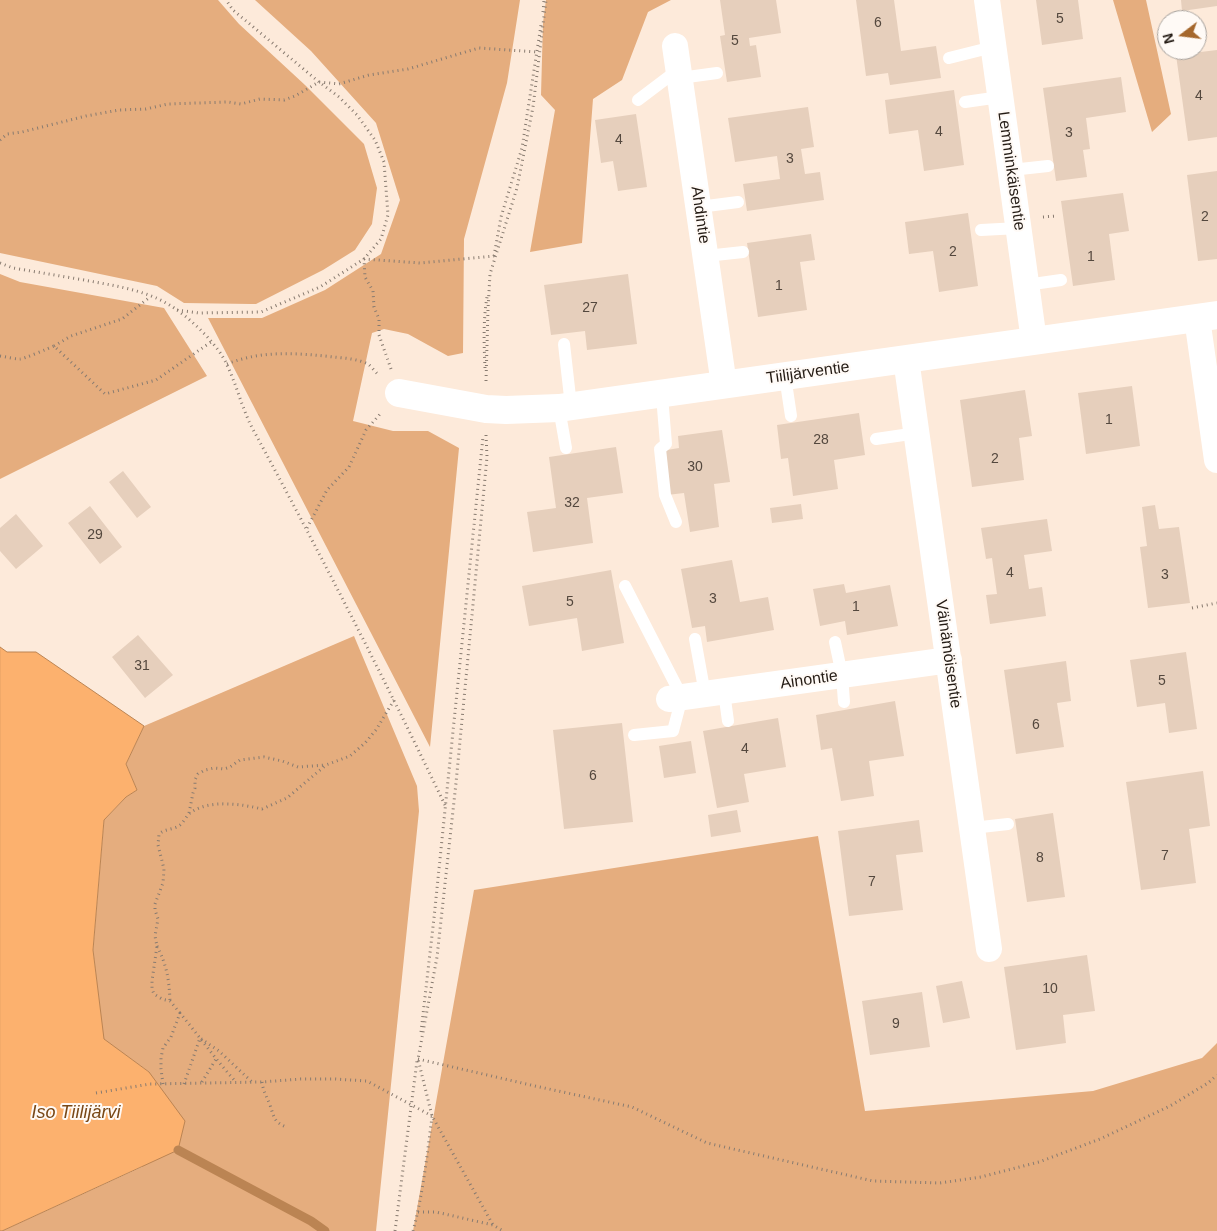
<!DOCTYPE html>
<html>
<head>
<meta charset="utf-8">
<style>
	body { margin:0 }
	#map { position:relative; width:1217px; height:1231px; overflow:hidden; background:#fdeada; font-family:Helvetica,sans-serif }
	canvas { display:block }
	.north { position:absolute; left:1157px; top:10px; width:50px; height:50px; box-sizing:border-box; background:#fffaf6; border:1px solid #a7a19c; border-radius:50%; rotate:255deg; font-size:14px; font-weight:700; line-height:20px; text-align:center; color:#241b14 }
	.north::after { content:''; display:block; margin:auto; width:18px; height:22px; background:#a5672c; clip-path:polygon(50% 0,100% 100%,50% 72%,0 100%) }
</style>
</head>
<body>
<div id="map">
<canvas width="1217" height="1231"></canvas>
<div class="north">N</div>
</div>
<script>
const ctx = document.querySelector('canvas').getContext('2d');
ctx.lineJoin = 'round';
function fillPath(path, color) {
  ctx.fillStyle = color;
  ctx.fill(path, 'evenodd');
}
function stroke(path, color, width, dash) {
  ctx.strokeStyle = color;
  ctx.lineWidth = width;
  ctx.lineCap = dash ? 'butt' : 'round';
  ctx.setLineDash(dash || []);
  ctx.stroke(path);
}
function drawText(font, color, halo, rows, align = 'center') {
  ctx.font = font + ' Helvetica,sans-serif';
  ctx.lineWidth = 4;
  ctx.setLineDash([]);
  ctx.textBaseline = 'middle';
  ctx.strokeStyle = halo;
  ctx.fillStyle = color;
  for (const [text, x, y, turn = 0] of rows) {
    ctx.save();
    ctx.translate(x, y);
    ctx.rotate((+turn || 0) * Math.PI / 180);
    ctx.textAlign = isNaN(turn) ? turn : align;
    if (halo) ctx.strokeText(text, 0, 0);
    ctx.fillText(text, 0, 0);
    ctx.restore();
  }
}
const green = new Path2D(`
	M0 0H218L239 24 305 85 364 144 377 188 372 224 355 250 323 270 256 304H251L184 303 157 286 0 253Z
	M255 0H520L507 83 464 239 463 353 448 356 408 334 384 329 372 333 353 421 393 431H428L459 448 430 747 208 318H262L325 290 381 254 400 200 376 123 311 51Z
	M546 0H671L648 12 622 80 593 99 582 243 530 252 555 110 541 95 543 23Z
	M1113 0H1146L1171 114 1152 132Z
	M0 274 20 282 164 308 207 376 0 479Z
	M354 636 417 786 419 811 376 1231H2L142 1167 149 1072 103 1039 93 950 104 820 126 797 137 790 126 764 144 726Z
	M818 836 865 1111 1093 1091 1202 1058 1217 1043V1231H413L474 890Z`);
const water = new Path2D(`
	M0 647 7 652H36L144 726 126 764 137 790 126 797 104 820 93 950 104 1039 149 1072 185 1121 178 1150 2 1231H0Z`);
const stream = new Path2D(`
	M178 1150 311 1221 325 1231`);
const building = new Path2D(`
	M720 0H776L781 33 749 38 750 46 756 45 761 77 727 82 720 36 725 35Z
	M856 0H894L901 51 936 46 941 78 890 85 888 73 866 76Z
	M1036 0H1078L1083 39 1042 45Z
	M1181 0H1217V6L1182 11Z
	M1217 50V137L1188 141 1176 55Z
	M1121 77 1126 112 1086 118 1090 149 1083 150 1087 177 1056 181 1043 88Z
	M954 90 964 165 924 171 918 130 889 134 885 100Z
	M808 107 814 147 801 149 805 174 820 172 824 200 747 211 743 184 780 179 777 156 735 162 728 118Z
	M636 114 647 187 618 191 613 161 601 163 595 120Z
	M1217 171V259L1198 261 1187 175Z
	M1123 193 1129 231 1109 234 1115 280 1073 286 1061 201Z
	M968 213 978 286 939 292 933 251 909 254 905 222Z
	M811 234 815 260 800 262 807 310 758 317 747 243Z
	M628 274 637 344 587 350 585 331 551 335 544 285Z
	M1132 386 1140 446 1086 454 1078 393Z
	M1025 390 1032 436 1019 438 1024 480 972 487 960 400Z
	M859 413 865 455 834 460 838 489 793 496 788 458 781 459 777 425Z
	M722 430 730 482 714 484 719 527 690 532 684 493 667 495 661 451 679 448 678 436Z
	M616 447 623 493 587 498 593 543 533 552 527 512 556 508 549 457Z
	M123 471 151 507 137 518 109 482Z
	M801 504 803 519 772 523 770 508Z
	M1155 505 1159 529 1179 527 1190 603 1148 608 1140 547 1147 546 1142 507Z
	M90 506 122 547 100 564 68 523Z
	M16 514 43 546 16 569 0 551V528Z
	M1047 519 1052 551 1024 555 1029 589 1042 587 1046 616 990 624 986 595 997 594 992 558 986 559 981 528Z
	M732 560 740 602 768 597 774 630 707 642 705 626 692 628 681 569Z
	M611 570 624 643 582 651 577 618 529 626 522 586Z
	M844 584 846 593 890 585 898 626 847 635 845 621 820 626 813 589Z
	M138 635 173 675 145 698 112 657Z
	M1186 652 1197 729 1169 733 1165 703 1137 707 1130 660Z
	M1066 661 1071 701 1057 703 1064 747 1016 754 1004 670Z
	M895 701 904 756 869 761 874 796 841 801 832 748 821 750 816 715Z
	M778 718 786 767 744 774 749 802 717 808 703 731Z
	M622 723 633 822 564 829 553 730Z
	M691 741 696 773 664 778 659 746Z
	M1203 771 1210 826 1189 829 1196 883 1141 890 1126 782Z
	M737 810 741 832 711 837 708 815Z
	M1053 813 1065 897 1027 902 1015 819Z
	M919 820 923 852 896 855 903 910 849 916 838 831Z
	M1087 955 1095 1011 1063 1015 1066 1043 1016 1050 1004 967Z
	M962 981 970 1018 943 1023 936 986Z
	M922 992 930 1047 870 1055 862 1001Z`);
const path = new Path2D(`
	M543 12 544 0
	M0 140 7 134 22 132 86 116 119 110 146 109 168 104 228 102 241 104 260 99 284 100 295 96 319 82 339 84 369 75 408 69 479 48 537 52
	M1043 217 1056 216
	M494 256 501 217 522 148 541 25
	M0 263 13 268C37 272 60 276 84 280 115 286 150 290 177 310 194 322 219 346 227 365 238 388 243 413 256 435 322 557 385 680 445 805
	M177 310 199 313 261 312 320 287 364 259 381 239 388 215 384 162 375 140 357 115 339 97 319 82 233 10 226 0
	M54 346 71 336 122 319 150 297
	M0 356C7 357 14 359 20 359 24 359 49 348 54 346L105 394 156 380 211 342
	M227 364C262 350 297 353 334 357 344 358 358 359 368 364 372 367 375 372 379 375
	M485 368C484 344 483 321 487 297
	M391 369 379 335V319L374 307 373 291 365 277 364 259 420 263 494 256
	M486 381 488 309 490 274 517 188 533 107 546 0
	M486 435 487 457 456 783 437 957 418 1059 432 1116 493 1225
	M307 528 327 490 349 467 366 430 381 413
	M1192 608 1217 603
	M189 813 193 793 195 788V780L198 774 205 770 214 768 224 769 230 767 240 760 264 757 282 761 298 767 326 765
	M157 946C167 966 169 979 170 1001
	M180 1013 170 1001 162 999 154 994 152 989V981L157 946 155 936 158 919 155 910V904L163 883 164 869 158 845 159 834C166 828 174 830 180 825 184 822 186 816 190 813 209 799 241 804 262 809L287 798 326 765 350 756 365 743 376 730 394 700
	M421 1032 434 918 483 437
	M418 1059 535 1086 632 1107 707 1143 873 1181 940 1183 981 1177 1039 1162 1100 1139 1170 1106 1208 1083 1217 1075
	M202 1082 216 1059
	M262 1082C263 1091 267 1097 270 1105 274 1117 274 1122 286 1127
	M163 1084 161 1069V1058L163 1048 171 1037 180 1013C199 1036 216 1060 236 1082
	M184 1084 200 1038 219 1051 252 1082
	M96 1093 150 1084 262 1082 301 1079H335L367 1081 432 1116
	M418 1212H436L493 1225 503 1231
	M395 1231 417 1061
	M413 1231C423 1194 427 1155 432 1117`);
const lane = new Path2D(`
	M949 58 993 47
	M680 78 717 73
	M638 100 679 69
	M965 102 1000 97
	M1011 170 1048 166
	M699 207 738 202
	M981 230 1019 228
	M706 256 743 252
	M1026 285 1061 280
	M564 344 571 406
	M785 376 791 416
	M661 393 663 408 666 444 660 449 665 495 676 522
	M559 408 566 448
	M876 439 917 433
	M625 586 682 697 673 731 634 735
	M695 639 705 694
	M835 642 842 675 844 702
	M724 692 728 721
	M972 828 1008 824`);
const street = new Path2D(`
	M987 0 1034 341
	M675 46 724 385
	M1197 318 1217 460
	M906 359 989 949
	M669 699 949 660`);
const secondary = new Path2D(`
	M399 393 486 409 506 410 559 408 1217 315`);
const numberNames = [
	["5",1060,19],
	["6",878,23],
	["5",735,41],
	["4",1199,96],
	["4",939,132],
	["3",1069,133],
	["4",619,140],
	["3",790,159],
	["2",1205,217],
	["2",953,252],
	["1",1091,257],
	["1",779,286],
	["27",590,308],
	["1",1109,420],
	["28",821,440],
	["2",995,459],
	["30",695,467],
	["32",572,503],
	["29",95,535],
	["4",1010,573],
	["3",1165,575],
	["3",713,599],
	["5",570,602],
	["1",856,607],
	["31",142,666],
	["5",1162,681],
	["6",1036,725],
	["4",745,749],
	["6",593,776],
	["7",1165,856],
	["8",1040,858],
	["7",872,882],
	["10",1050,989],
	["9",896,1024]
];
const streetNames = [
	["Lemminkäisentie",1011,171,82],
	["Ahdintie",700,215,82],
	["Tiilijärventie",808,373,-8],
	["Väinämöisentie",948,654,82],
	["Ainontie",809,680,-8]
];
const waterNames = [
	["Iso Tiilijärvi",76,1113]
];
fillPath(green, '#e5ad7e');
fillPath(water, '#fcb16e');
stroke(water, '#bb8453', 1);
stroke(stream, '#bb8453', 9);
fillPath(building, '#e6cfbc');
stroke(path, '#887b70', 3, [1, 4]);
stroke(lane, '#fff', 12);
stroke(street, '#fff', 26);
stroke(secondary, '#fff', 28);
drawText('14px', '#54483e', null, numberNames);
drawText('16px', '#241b14', '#fffaf6', streetNames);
drawText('italic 18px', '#794817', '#fffaf6', waterNames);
</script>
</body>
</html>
